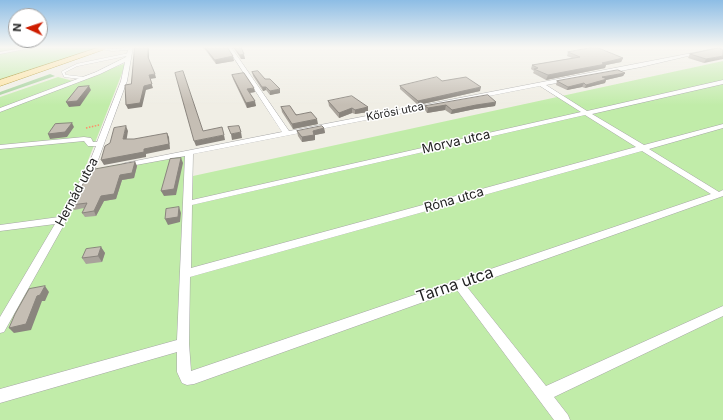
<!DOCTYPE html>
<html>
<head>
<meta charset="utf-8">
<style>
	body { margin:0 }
	#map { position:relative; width:723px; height:420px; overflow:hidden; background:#f0eee5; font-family:Inter,sans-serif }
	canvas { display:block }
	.north { position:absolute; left:8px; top:8px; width:40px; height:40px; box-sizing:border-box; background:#fff; border:1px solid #a5a5a5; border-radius:50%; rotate:273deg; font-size:11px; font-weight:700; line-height:16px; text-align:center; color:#1f1f1f }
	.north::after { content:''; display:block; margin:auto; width:14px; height:18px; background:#ce1d00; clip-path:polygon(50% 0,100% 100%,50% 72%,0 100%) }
</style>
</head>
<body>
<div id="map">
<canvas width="723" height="420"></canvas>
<div class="north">N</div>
</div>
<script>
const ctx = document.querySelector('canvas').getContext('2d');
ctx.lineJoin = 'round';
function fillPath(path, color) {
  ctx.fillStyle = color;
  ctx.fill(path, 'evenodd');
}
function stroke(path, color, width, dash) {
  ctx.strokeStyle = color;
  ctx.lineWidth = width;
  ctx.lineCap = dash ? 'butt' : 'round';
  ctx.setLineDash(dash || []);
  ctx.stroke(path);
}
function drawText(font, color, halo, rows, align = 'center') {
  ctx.font = font + ' Inter,sans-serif';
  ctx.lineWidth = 3;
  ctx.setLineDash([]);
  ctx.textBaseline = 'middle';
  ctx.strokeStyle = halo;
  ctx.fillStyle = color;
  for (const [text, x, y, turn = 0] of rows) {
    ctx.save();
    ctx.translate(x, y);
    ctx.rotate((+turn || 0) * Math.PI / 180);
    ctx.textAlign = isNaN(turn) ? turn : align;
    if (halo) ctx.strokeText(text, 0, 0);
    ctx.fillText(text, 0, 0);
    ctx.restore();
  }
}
const grass = new Path2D(`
	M0 47H107L0 83Z
	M723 61V420H0V97L58 77 77 82 126 63 84 171 192 151 193 176Z`);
const forest = new Path2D(`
	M50 74 55 76 0 95V92Z`);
const path = new Path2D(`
	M86 128 99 125`);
const service = new Path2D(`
	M83 78 65 76 63 72 77 65 130 54`);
const minor = new Path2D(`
	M28 47H36L0 54V52Z
	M102 47 112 49 133 47 127 81 94 171 4 332 0 333V317L55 224 0 231V225L59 217 86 171 96 146H88L84 141 0 149V145L84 137 91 138 93 142H97L121 81 125 62 100 74 0 112V108L96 72 126 57 128 50 112 51 100 49Z
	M227 47H231L289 131 723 47 722 48 641 67 546 85 587 111 723 80V84L592 114 644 145 723 124V128L649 149 719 192 723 190V196L467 287 546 386 723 306V316L554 397 568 415 570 420H554L457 290 194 384 187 385 182 383 177 372V352L0 403V389L177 340 185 156 125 167 121 165 125 163 282 132ZM540 86 581 112 192 200 193 154ZM585 115 636 147 191 268 192 205ZM642 151 711 194 191 371 189 344 190 277Z`);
const primary = new Path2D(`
	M100 47H111L0 86V80Z`);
const wall = new Path2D(`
	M203 47H227L234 61 216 64Z
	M233 47H241L245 59H241Z
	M719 48 704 63 688 58 690 54Z
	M568 52 623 58 621 62 606 65 605 68 546 80 533 73 534 71 531 69 532 65 572 58 567 56Z
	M252 72 265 79 280 93 270 95 266 90 263 91 253 76Z
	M625 73 623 76 606 80 605 83 585 88 582 87 567 90 556 85 557 81Z
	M232 75 255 92 250 93 256 106 247 108 233 79Z
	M442 81 480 91 418 105 400 89V86Z
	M328 101 368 107V112L355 114 352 113 339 118 329 106Z
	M496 102 495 106 475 109 451 114 445 110 427 113 425 110V106Z
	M281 107 318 124 293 129 282 112Z
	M324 128 325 133 315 135V140L302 142 298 136 297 131Z
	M135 162 137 166 134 178 122 180 116 199 104 201 96 216 85 217 82 213 84 208 74 210 71 205Z
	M101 247 105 253 102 262 86 264 82 258Z`);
const shadedWall = new Path2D(`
	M148 47H149V61L148 57Z
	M244 54 245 59H241L240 55Z
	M233 56 234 61 216 64 215 60Z
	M723 56V59L704 63 706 59Z
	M623 58 621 62 606 65 605 68 546 80 548 75Z
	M625 73 623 76 606 80 605 83 585 88 586 85 602 77Z
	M155 74 156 78 150 79 153 88 146 90 142 107 128 109 126 105 144 86 149 75Z
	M584 83 582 87 567 90 568 87Z
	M89 86 91 90 80 106 69 107 66 102Z
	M262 87H266V90L263 91Z
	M481 87 480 91 418 105V101Z
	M254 88 255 92 248 93 247 89Z
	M280 89V93L270 95V91Z
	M255 101 256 106 247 108 246 103Z
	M496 102 495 106 475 109 451 114 452 110 476 105Z
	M446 105 445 110 427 113 428 108Z
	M368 107V112L355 114V110Z
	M352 108V113L339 118V113Z
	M317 119 318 124 293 129 292 124Z
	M72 123 74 127 67 137 50 139 48 134Z
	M126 126 128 131 126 143 123 139Z
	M324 128 325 133 315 135V140L302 142V137L313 131Z
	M241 132 242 138 232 140 231 134Z
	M167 133 169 137 170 149 146 154V157L104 165 101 160 144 149Z
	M224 135 225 140 196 146 194 141Z
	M181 158 183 163 176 195 164 196 161 191Z
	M135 162 137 166 134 178 122 180 116 199 104 201 96 216 94 211 101 196 120 175Z
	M179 207 181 213 180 222 168 225 165 219Z
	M101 247 105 253 102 262 98 256Z
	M45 286 49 292 45 301H42L31 330 14 333 9 328Z`);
const building = new Path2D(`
	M135 47H148V57L155 74 149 75 152 84 144 86 140 103 126 105 125 85 131 84Z
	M205 47H227L233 56 215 60Z
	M234 47H241L244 54 240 55Z
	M596 47 623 58 602 63 606 64 548 75 534 69 538 68 532 65 580 57 568 52Z
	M719 48 723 50V56L706 59 690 54Z
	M618 70 625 73 602 77 607 79 586 85 584 83 568 87 557 81Z
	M183 71 203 131 222 127 224 135 194 141 175 73Z
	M258 71 265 79H270L280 89 270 91 266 87H262L252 72Z
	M244 73 254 88 247 89 255 101 246 103 232 75Z
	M437 77 442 81 466 77 481 87 418 101 400 86Z
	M89 86 77 101 66 102 78 87Z
	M488 95 496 102 476 105 452 110 446 105 428 108 425 106Z
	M352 96 368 107 355 110 352 108 339 113 328 101Z
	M290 106 296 115 311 112 317 119 292 124 281 107Z
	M72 123 65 132 48 134 55 124Z
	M126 126 123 139H134L167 133 169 144 144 149V152L101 160 105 146 110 143 114 128Z
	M239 126 241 132 231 134 228 127Z
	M322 126 324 128 313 131 314 135 302 137 297 131Z
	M181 158 174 189 161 191 170 159Z
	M135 162 132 173 120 175 114 194 101 196 94 211 82 213 87 203 71 205 91 170Z
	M179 207 178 217 165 219 166 209Z
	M101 247 98 256 82 258 86 249Z
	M45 286 40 295 37 296 26 324 9 328 15 314 29 289Z`);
const farStreetnames = [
	["Kőrösi utca",395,112,-11]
];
const streetNames = [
	["Morva utca",456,142,-13],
	["Hernád utca",77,192,-62],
	["Róna utca",454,200,-16]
];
const nearStreetnames = [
	["Tarna utca",455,285,-19]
];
fillPath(grass, '#c1eca9');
fillPath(forest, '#a1d198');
stroke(service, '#a6a6a6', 3);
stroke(minor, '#a6a6a6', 1);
stroke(primary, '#9a7d00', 1);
stroke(path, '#ff8c67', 1.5, [1.5, 1.5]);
stroke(service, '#fff', 2.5);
fillPath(minor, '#fff');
fillPath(primary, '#ffe29b');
fillPath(wall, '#a9a39b');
fillPath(shadedWall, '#8a857e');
fillPath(building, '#c5beb4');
stroke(building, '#8a857e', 1);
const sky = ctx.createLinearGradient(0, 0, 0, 105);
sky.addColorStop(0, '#8dbde5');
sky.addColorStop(0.45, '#f8f7f3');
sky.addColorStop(1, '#f8f7f300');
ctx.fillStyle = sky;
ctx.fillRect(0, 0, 723, 105);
drawText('11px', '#1f1f1f', '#fff', farStreetnames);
drawText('13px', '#1f1f1f', '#fff', streetNames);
drawText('16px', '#1f1f1f', '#fff', nearStreetnames);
</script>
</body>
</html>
